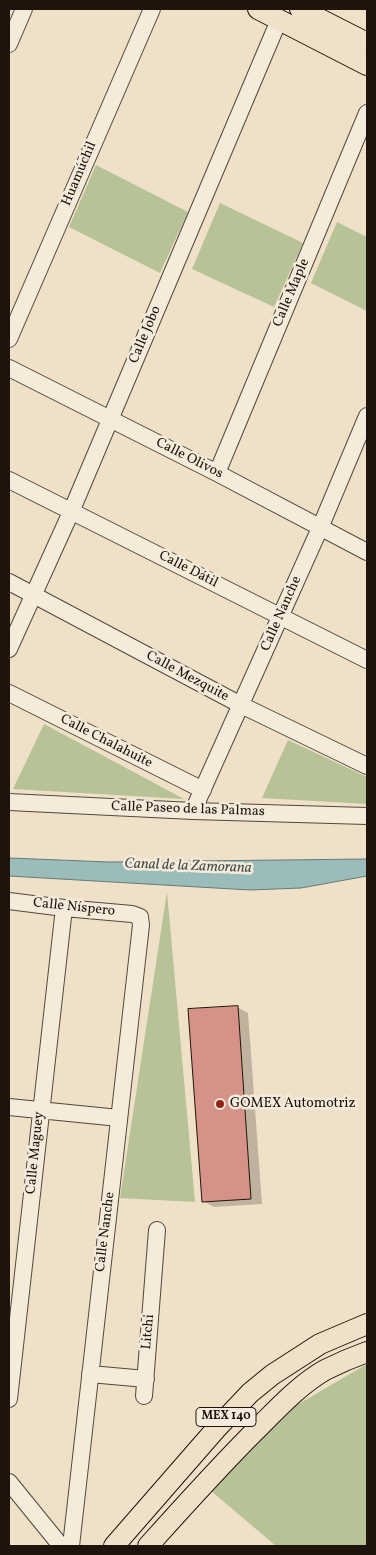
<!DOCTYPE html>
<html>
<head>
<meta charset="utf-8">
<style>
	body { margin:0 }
	#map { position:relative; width:376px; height:1555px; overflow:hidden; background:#efe0c8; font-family:Vollkorn,serif }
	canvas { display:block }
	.frame { position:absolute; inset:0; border:10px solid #1e140b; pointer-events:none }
</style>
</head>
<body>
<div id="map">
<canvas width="376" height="1555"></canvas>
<div class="frame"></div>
</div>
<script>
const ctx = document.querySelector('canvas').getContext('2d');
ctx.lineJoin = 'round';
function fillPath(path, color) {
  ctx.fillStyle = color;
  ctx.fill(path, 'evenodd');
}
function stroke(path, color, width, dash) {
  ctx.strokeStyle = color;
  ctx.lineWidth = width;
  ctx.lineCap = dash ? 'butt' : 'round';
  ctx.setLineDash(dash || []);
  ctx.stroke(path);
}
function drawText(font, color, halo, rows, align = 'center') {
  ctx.font = font + ' Vollkorn,serif';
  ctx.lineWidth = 5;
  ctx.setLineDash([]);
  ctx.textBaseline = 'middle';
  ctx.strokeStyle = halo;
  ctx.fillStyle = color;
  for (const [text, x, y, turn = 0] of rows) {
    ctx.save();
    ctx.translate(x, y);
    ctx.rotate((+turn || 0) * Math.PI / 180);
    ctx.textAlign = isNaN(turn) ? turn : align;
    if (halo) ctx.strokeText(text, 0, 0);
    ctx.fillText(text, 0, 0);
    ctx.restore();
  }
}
const green = new Path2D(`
	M96 165 188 212 160 273 69 227Z
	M220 203 303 243 274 307 192 269Z
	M337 222 367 237V311L311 283Z
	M44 724 184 799 13 789Z
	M288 740 367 777V804L262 798Z
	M167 892 195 1202 120 1198Z
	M367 1364V1546H276L210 1490 295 1406Z`);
const water = new Path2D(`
	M9 858 109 862 367 859V876L301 888 250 890 9 876Z`);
const shadow = new Path2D(`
	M237 1007 248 1013 262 1204 214 1207 203 1201Z`);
const building = new Path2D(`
	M238 1006 251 1199 202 1202 188 1009Z`);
const minor = new Path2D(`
	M9 44 24 9
	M9 339 152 9
	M9 368 217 473 367 552
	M217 473 367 113
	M9 480 367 660
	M9 582 241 705 367 766
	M9 649 71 512 279 20
	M9 693 203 790
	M9 802 193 811 367 816
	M193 811 320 528 367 416
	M9 901 64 908 132 914 140 917 141 925 71 1546
	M9 1107 119 1118
	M90 1374 146 1379
	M144 1396 157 1230
	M9 1399 64 908
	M9 1482 61 1546`);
const major = new Path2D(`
	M258 9 367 65
	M300 9 367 43
	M114 1546 216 1429 250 1393 272 1375 320 1344 367 1324
	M148 1546C183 1507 218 1468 255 1431 277 1409 299 1385 325 1370 339 1363 353 1357 367 1352`);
const markers = [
	[220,1104,5,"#8f2418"]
];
const shields = [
	[226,1417,60]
];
const shieldNames = [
	["MEX 140",226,1417]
];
const streetNames = [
	["Huamúchil",80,174,-67],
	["Calle Maple",292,293,-67],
	["Calle Jobo",146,335,-67],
	["Calle Olivos",189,459,27],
	["Calle Dátil",188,570,27],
	["Calle Nanche",282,614,-66],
	["Calle Mezquite",187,677,28],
	["Calle Chalahuite",106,742,27],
	["Calle Paseo de las Palmas",188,810,2],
	["Calle Níspero",74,908,6],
	["Calle Maguey",36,1153,-84],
	["Calle Nanche",106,1232,-83],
	["Litchi",149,1332,-85]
];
const poiNames = [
	["GOMEX Automotriz",230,1104]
];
const waterNames = [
	["Canal de la Zamorana",188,867,2]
];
fillPath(green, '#b7c297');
fillPath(water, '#9abcbb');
stroke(water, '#687975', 1);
fillPath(shadow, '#0003');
fillPath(building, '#d69289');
stroke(building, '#1e140b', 1);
stroke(minor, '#52473a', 18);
stroke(major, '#1e140b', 22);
stroke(minor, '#f5ebdb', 16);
stroke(major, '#efe0c8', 20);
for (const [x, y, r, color] of markers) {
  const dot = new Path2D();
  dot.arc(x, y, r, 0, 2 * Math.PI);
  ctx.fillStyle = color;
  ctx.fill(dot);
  stroke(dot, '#f5ebdb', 2);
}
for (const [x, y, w] of shields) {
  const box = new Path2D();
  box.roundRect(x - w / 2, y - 9.5, w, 19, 4);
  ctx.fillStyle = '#f5ebdb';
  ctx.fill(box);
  stroke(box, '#1e140b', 1);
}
drawText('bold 12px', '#1e140b', null, shieldNames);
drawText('14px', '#1e140b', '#f5ebdb', streetNames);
drawText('14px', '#1e140b', '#f5ebdb', poiNames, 'left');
drawText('italic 15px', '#494f49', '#f5ebdb', waterNames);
</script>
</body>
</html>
